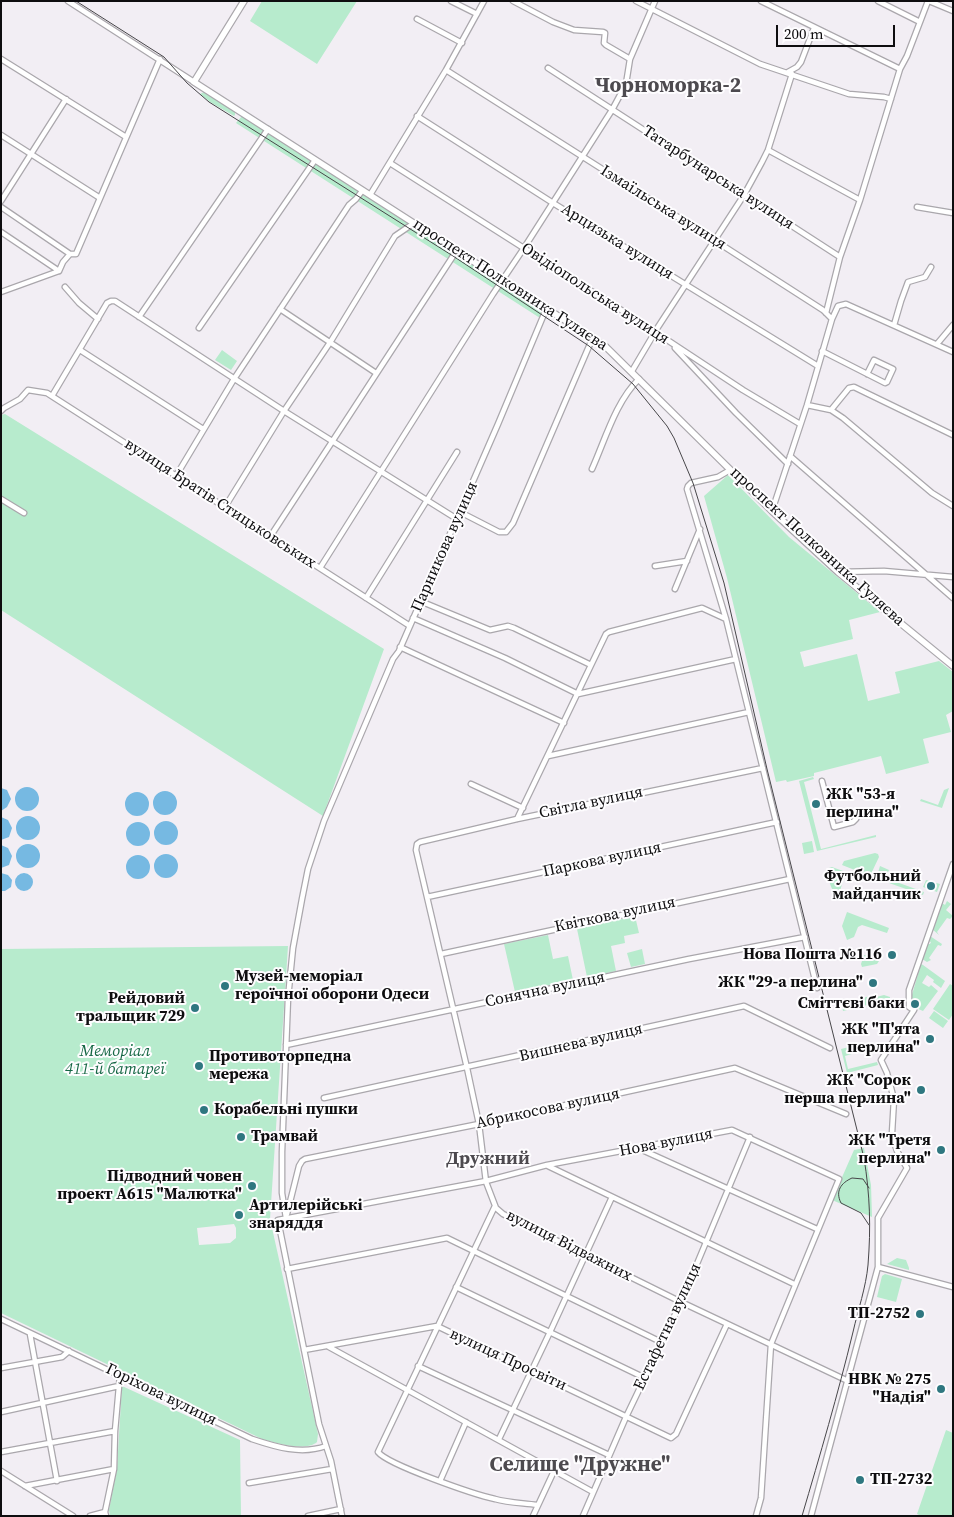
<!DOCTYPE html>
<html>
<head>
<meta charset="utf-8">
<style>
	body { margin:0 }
	#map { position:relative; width:954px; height:1517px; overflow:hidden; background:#f2eef4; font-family:"Source Serif 4",serif }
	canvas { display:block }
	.frame { position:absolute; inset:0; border:2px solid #0e0d0f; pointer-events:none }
	.scale { position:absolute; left:776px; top:25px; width:119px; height:22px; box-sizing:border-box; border:2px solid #0e0d0f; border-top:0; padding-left:6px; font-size:15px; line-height:18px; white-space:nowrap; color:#0e0d0f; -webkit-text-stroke:4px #fefdff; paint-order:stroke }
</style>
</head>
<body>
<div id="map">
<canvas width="954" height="1517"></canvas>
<div class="frame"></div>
<div class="scale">200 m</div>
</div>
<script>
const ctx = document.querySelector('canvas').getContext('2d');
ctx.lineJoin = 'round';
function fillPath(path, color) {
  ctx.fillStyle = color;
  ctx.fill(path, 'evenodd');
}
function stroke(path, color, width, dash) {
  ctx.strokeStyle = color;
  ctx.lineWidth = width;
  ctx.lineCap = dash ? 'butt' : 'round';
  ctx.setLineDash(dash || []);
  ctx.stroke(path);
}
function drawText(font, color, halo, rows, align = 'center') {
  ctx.font = font + ' "Source Serif 4",serif';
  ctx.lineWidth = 4;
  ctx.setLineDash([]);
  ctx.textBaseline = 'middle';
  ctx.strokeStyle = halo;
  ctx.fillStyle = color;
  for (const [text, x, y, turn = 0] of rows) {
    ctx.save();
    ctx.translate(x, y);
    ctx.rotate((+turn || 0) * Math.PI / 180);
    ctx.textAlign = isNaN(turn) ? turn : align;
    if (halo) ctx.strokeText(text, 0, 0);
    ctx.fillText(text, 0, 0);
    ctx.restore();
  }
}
const green = new Path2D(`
	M262 1H357L317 64 250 21Z
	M204 92 235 112V115L234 116 210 102 200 94Z
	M242 116 544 308 540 318 236 123Z
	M222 350 237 361 231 370 215 360Z
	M5 414 384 649 323 816 1 610V415Z
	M728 475 789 537 880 612 849 620 853 639 800 652 804 667 857 654 868 701 900 693 895 672 939 661 953 672V711L946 715 951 732 923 739 929 763 886 774 881 756 814 773V776L787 782 786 780 776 782 727 578 704 496Z
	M813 777 814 779 804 782 821 849 876 835V837L817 851 799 781Z
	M949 788 942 808 920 801 921 799 938 805 944 790Z
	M812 841 814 852 804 854 802 843Z
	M875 853 878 854 879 857 870 876 842 865 844 861Z
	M880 866 889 870 885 879 882 880H879L877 876Z
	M832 867 843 871 845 874 840 891 836 893C830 890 827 874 829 868Z
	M892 877 891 880 924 892 923 895 889 883 890 878Z
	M926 880 940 884 937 892 923 887Z
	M947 901 951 904 946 910 953 916 950 919 947 918 937 932 939 935 932 929 942 903 945 905Z
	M847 912 889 928 887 933 862 925 858 927 854 937 847 940 842 926Z
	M635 916 639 933 624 936 625 943 611 946 616 971 587 977 577 929Z
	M548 935 553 959 568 956 573 980 515 992 504 944Z
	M930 936 942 944 941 946 938 945 929 958 931 960 927 962 922 959 927 944H930L931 942 928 941Z
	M288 946 270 1219 318 1434 317 1442C306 1452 275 1443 262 1439L1 1313V949ZM234 1224 236 1228V1238L230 1243 199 1245 197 1228Z
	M642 949 645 964 631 967 627 953Z
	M864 955 879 961 877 964 862 967 861 964Z
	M921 964 923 965 945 981 941 988 933 982 934 980 927 975 922 983 929 987 931 985 938 991 923 1011 916 1008 919 1004 911 998Z
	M950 984 953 986V1014L949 1020 933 1009Z
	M884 995 890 997V999L885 1005H881L879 1002 843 1011 842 1005 844 1003 870 996 872 1000 877 999 876 997Z
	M934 1011 948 1021 943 1028 929 1018Z
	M853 1046 855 1053 845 1056 848 1069 877 1062 878 1065 847 1073 841 1049Z
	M864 1148 871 1185 872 1217 832 1200 854 1150Z
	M897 1258 906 1260 909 1268V1270L887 1264Z
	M885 1274 902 1279 896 1302 877 1297 882 1276Z
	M122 1386 240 1440 241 1516H110L109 1510 117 1468Z
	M946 1430 953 1433V1516H921L917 1514Z`);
const water = new Path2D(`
	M15 799a12 12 0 1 1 24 0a12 12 0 1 1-24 0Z
	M1 788 7 790 11 799 7 807 1 811Z
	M153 803a12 12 0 1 1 24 0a12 12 0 1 1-24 0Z
	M125 804a12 12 0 1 1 24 0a12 12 0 1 1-24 0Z
	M16 828a12 12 0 1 1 24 0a12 12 0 1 1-24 0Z
	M1 817 8 820 12 828 9 837 1 840Z
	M154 833a12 12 0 1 1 24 0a12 12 0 1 1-24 0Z
	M126 834a12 12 0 1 1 24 0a12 12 0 1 1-24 0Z
	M16 856a12 12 0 1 1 24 0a12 12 0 1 1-24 0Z
	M1 845 8 848 12 856 9 865 1 868Z
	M154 866a12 12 0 1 1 24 0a12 12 0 1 1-24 0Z
	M126 867a12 12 0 1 1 24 0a12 12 0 1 1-24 0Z
	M1 873 8 875 12 880 11 887 5 891H1Z
	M15 882a9 9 0 1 1 18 0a9 9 0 1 1-18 0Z`);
const minor = new Path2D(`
	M68 1 194 82
	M451 1 477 14
	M513 1 553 22 574 30 603 32 605 33 604 43 606 45 630 59
	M636 1 760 64 849 94 884 97 891 99
	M761 1 900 69 860 200
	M878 1 920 22
	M929 1 953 11
	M417 19 462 43
	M1 59 126 137
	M548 68 840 257 826 313
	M900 69 907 56 928 1
	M446 70 484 1
	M788 72 797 67 801 62 814 28
	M417 116 553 203 818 366
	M1 135 100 198
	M768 150 860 200 840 257
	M390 163 640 322 743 390 800 424
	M370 195 446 70 714 240 823 310 832 319
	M1 201 66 99
	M1 207 70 254
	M917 207 953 213
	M1 232 59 271
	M59 271 63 262 70 254H76L160 59
	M65 287 79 303 98 319
	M1 292 59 271
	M280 309 376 373
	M139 317 268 129
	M894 325 901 301 908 282 925 277 931 267
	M199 328 315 160
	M937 344 953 325
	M675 348 736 413 788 464
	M80 350 203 429
	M822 351 885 383 887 382 893 369 874 360 867 374
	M632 371 658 327 744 195 762 162 768 150 792 74
	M52 396 107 303 111 301H115L284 411 457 519
	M807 405 831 410 843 418 932 493 953 506
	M831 410 849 388 854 387 953 435
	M1 411 4 408 20 399 28 390 47 393 410 626
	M790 456 953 598
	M592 469C605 440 616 401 639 379
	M730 470 718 477 691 483 688 486 687 489 726 619 817 988
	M176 476 234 379 349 205 356 199 362 191
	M1 499 24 513
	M225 507 284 411 331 341 395 236 414 223
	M772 511 807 405 832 319 838 306 846 304 953 352
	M460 512 499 532H506L513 523 593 337
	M270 537 457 250
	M655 566 687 561
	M320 568 493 294 524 248 612 110 626 84 630 59 655 1
	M838 572 884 571 953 577
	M675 589 700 529
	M366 598 457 452
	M420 601 490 630 508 626 514 628 591 665
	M413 618 505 658 578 694 736 659
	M400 647 564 723
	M548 756 749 712
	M763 768 517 819 420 842 417 844 416 850 467 1068 479 1124 486 1182 496 1208 503 1214 681 1302 848 1381
	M822 781 834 827 853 822 856 819
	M471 784 523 808
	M517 819 606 634 609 632 702 608 726 619
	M427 897 777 822
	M441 954 790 879
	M286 1045 689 959 805 937
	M324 1098 744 1006 830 1048
	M640 1149 817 1229
	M548 1166 794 1284
	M495 1206 378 1452C388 1465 476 1495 495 1499 509 1503 524 1503 537 1505
	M287 1214 299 1166 302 1161 305 1159 479 1124 735 1068 846 1114
	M286 1218 282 1193V1152L288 998 293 948 302 899 308 869 324 821 393 659 399 651 498 424 547 307
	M878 1267 953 1287
	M287 1269 447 1238 661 1342
	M456 1287 645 1378
	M1 1319 252 1439C276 1447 301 1455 326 1446
	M30 1334 57 1481
	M329 1347 593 1492
	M304 1350 437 1326 671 1438 676 1434 727 1324
	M418 1366 609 1455
	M1 1368 62 1357 69 1351
	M1 1412 119 1386
	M499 1439 550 1332 612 1197
	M1 1452 115 1431
	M1 1471 73 1516
	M440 1481 466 1422
	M249 1483 332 1469
	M25 1486 114 1469
	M90 1516 105 1512
	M106 1516 105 1512 114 1469 115 1431 120 1375
	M308 1516 341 1509
	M342 1516 331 1461 319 1424 278 1220 486 1181 547 1165 732 1130 839 1179 771 1344 761 1498 756 1516
	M533 1516 554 1471
	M583 1516 626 1417 681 1302 750 1137
	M811 1516 878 1267V1218L907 1168 897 1151 894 1142 892 1133 894 1099 887 1073 881 1060 914 1010 909 1007V990L953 864`);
const major = new Path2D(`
	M244 1 194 82 605 346 772 511 838 572 953 666`);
const tram = new Path2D(`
	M76 1 164 57 187 83 209 102 453 256 589 346 633 384 667 426 674 438 693 483 724 583 767 769 864 1158C870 1195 871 1227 868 1265 866 1287 858 1310 853 1332 838 1394 820 1455 802 1516
	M869 1225 861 1213 841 1203C835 1191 841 1183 852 1178L863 1179 869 1188`);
const markers = [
	[816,804,5,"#2f7780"],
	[931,886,5,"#2f7780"],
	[892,955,5,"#2f7780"],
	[873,983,5,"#2f7780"],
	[225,986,5,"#2f7780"],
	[915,1004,5,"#2f7780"],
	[195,1008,5,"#2f7780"],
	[930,1039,5,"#2f7780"],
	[199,1066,5,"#2f7780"],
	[921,1090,5,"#2f7780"],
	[204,1110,5,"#2f7780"],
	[241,1137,5,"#2f7780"],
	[941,1150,5,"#2f7780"],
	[252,1186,5,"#2f7780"],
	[239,1215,5,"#2f7780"],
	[920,1314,5,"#2f7780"],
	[941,1389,5,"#2f7780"],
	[860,1480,5,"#2f7780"]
];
const streetNames = [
	["Татарбунарська вулиця",718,178,33],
	["Ізмаїльська вулиця",663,208,32],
	["Арцизька вулиця",617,242,32],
	["проспект Полковника Гуляєва",510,285,33],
	["Овідіопольська вулиця",595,294,33],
	["вулиця Братів Стицьковських",220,504,33],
	["Парникова вулиця",445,547,-66],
	["проспект Полковника Гуляєва",817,547,42],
	["Світла вулиця",591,803,-12],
	["Паркова вулиця",602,860,-12],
	["Квіткова вулиця",615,915,-12],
	["Сонячна вулиця",545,990,-12],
	["Вишнева вулиця",581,1043,-13],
	["Абрикосова вулиця",548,1109,-12],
	["Нова вулиця",666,1143,-11],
	["вулиця Відважних",569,1246,27],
	["Естафетна вулиця",668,1327,-65],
	["вулиця Просвіти",508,1360,25],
	["Горіхова вулиця",161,1395,26]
];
const poiNames = [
	["ЖК \"53-я",826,795,"left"],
	["перлина\"",826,813,"left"],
	["Футбольний",921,877],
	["майданчик",921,895],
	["Нова Пошта №116",882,955],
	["Музей-меморіал",235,977,"left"],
	["героїчної оборони Одеси",235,995,"left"],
	["ЖК \"29-а перлина\"",863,983],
	["Рейдовий",185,999],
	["тральщик 729",185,1017],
	["Сміттєві баки",905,1004],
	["ЖК \"П'ята",920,1030],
	["перлина\"",920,1048],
	["Противоторпедна",209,1057,"left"],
	["мережа",209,1075,"left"],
	["ЖК \"Сорок",911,1081],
	["перша перлина\"",911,1099],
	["Корабельні пушки",214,1110,"left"],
	["Трамвай",251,1137,"left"],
	["ЖК \"Третя",931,1141],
	["перлина\"",931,1159],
	["Підводний човен",242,1177],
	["проект А615 \"Малютка\"",242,1195],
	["Артилерійські",249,1206,"left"],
	["знаряддя",249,1224,"left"],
	["ТП-2752",910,1314],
	["НВК № 275",931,1380],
	["\"Надія\"",931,1398],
	["ТП-2732",870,1480,"left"]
];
const parkNames = [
	["Меморіал",115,1052],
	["411-й батареї",115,1070]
];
const neighbourhoodNames = [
	["Дружний",488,1159]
];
const districtNames = [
	["Чорноморка-2",668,87],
	["Селище \"Дружне\"",580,1466]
];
fillPath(green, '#b7ebcd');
fillPath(water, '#76b9e2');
stroke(minor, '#aaa7ac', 7);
stroke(major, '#aaa7ac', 8);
stroke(minor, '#fff', 4.5);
stroke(major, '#fff', 5.5);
stroke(tram, '#474649', 1);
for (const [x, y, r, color] of markers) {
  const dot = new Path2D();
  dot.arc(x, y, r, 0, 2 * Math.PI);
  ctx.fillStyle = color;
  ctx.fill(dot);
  stroke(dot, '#fefdff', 2);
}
drawText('16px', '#0e0d0f', '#fefdff', streetNames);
drawText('bold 16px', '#0e0d0f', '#fefdff', poiNames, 'right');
drawText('italic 16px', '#156744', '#fefdff', parkNames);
drawText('bold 18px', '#4d4a4f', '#fefdff', neighbourhoodNames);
drawText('bold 21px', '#4d4a4f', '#fefdff', districtNames);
</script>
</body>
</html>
